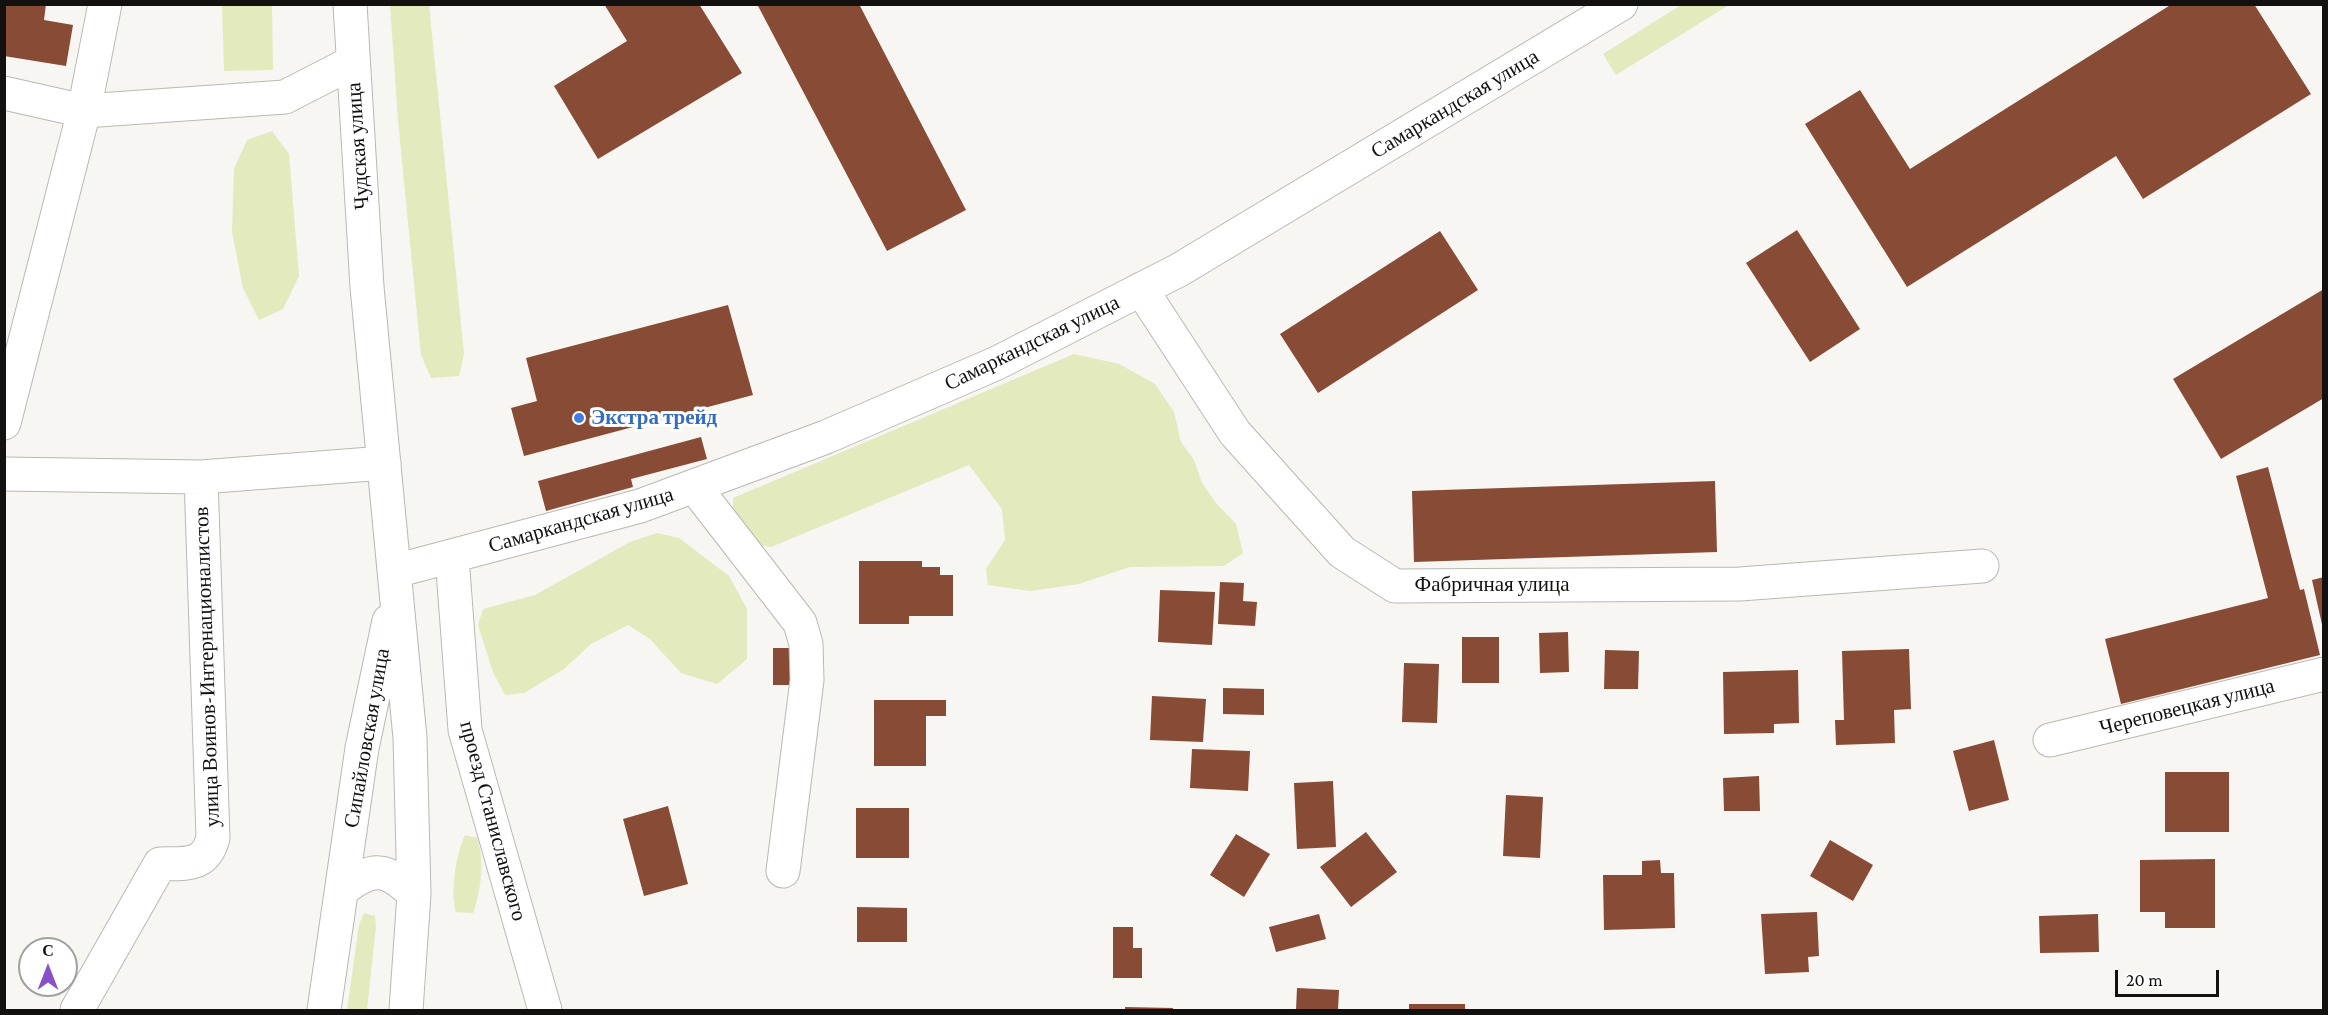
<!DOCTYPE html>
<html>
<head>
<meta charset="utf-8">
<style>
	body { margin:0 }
	#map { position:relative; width:2328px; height:1015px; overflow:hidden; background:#f7f6f2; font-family:"Crimson Pro",serif }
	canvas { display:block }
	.frame { position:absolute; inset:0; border:6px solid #121110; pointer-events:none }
	.north { position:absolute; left:18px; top:937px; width:60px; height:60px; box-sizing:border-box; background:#fff; border:2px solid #a0a09f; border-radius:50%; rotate:0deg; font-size:16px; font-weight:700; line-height:24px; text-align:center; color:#121110 }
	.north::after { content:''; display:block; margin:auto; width:21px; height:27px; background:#8851c9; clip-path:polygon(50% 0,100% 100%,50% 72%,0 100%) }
	.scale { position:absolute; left:2115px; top:970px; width:104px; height:27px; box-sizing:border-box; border:3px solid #121110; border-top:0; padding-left:8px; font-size:18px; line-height:21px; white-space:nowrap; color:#121110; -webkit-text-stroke:4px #fff; paint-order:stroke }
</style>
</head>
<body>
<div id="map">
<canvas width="2328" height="1015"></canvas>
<div class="frame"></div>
<div class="north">С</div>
<div class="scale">20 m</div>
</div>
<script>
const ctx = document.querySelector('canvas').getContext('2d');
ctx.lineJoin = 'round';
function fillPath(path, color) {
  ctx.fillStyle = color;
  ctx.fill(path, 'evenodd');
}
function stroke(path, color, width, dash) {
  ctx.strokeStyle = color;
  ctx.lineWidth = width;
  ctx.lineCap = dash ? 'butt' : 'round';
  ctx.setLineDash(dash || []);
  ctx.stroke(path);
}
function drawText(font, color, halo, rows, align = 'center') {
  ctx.font = font + ' "Crimson Pro",serif';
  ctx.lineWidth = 6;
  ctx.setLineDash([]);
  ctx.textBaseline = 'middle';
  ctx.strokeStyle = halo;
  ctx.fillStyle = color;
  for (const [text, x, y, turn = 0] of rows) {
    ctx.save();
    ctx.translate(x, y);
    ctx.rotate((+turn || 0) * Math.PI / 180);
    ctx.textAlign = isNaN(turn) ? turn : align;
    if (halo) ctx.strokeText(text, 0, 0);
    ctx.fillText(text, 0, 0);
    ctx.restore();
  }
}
const green = new Path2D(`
	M222 5H272L273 70 224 71Z
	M390 5H429L464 354 459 376 431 378 421 355 398 120Z
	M1681 5H1729L1616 75 1603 54Z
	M272 131 289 154 299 276 283 309 259 320 243 288 232 232 234 169 247 140Z
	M1074 354 1119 364 1155 384 1174 412 1181 442 1194 460 1202 483 1216 503 1236 524 1243 553 1224 566 1130 567 1079 584 1030 591 988 585 986 569 1005 540 1002 509 969 465 771 547 752 544 733 515V498Z
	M657 533 679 538 729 576 747 609V659L717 684 681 673 650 639 628 625 591 644 564 669 524 693 505 695 493 672 478 625 483 609 535 595 630 542Z
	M465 835 477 838C485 859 481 892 473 913L456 912C450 892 456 854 465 835Z
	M364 913 375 916 376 926 367 1010H347L359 925Z`);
const building = new Path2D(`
	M4 4H46L44 20 73 25 66 66 4 56Z
	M604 4H699L742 73 598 159 554 86 627 41Z
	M757 4H859L966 210 887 251Z
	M2172 4H2254L2311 94 2143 199 2116 156 1907 287 1805 124 1860 90 1910 169Z
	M1797 230 1860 329 1810 362 1746 263Z
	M1440 231 1478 290 1318 393 1280 334Z
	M2324 289V398L2221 459 2173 379Z
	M728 305 753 395 524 456 511 408 537 401 526 358Z
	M701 437 707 459 631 479 633 487 546 511 538 481Z
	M2268 467 2300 590 2304 589 2320 655 2121 704 2105 639 2268 598 2236 476Z
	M1715 481 1717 552 1414 562 1412 491Z
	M859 561H922V567H940V575H953V616H909V624H859Z
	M2324 577V629H2323L2312 580Z
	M1220 582 1244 583 1243 601 1257 602 1255 626 1218 624Z
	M1160 590 1215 592 1212 645 1158 642Z
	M1568 632 1569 672 1540 673 1539 633Z
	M1462 637H1499V683H1462Z
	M773 648H800V685H773Z
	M1909 649 1911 709 1894 710 1895 743 1836 745 1835 720H1844L1842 651Z
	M1605 650 1639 651 1638 689H1604Z
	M1404 663 1439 664 1437 723 1402 722Z
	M1798 670 1799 723 1774 724V733L1724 734 1723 672Z
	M1223 688 1264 689V715L1223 714Z
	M1152 696 1206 699 1203 742 1150 740Z
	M874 700H946V716H926V766H874Z
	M1994 740 2009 800 1969 811 1953 751Z
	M1192 749 1250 751 1248 791 1190 788Z
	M2165 772H2229V832H2165Z
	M1759 776 1760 811H1724L1723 778Z
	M1333 781 1336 847 1297 849 1294 783Z
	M1506 795 1543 797 1540 858 1503 856Z
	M668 806 688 884 644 896 623 819Z
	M856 808H909V858H856Z
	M1366 832 1397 872 1351 907 1320 867Z
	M1236 834 1270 854 1244 897 1210 875Z
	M1830 840 1873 865 1853 901 1810 876Z
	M2215 859V928H2165V912H2140V860Z
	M1660 860 1661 873H1674L1675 928 1604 930 1603 875H1642V861Z
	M857 907 907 908V942H857Z
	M1817 912 1819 956 1808 957 1809 972 1765 974 1761 914Z
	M1319 914 1326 939 1276 952 1269 927Z
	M2098 914 2099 952 2040 953 2039 916Z
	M1113 927H1133V948H1142V978H1113Z
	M1297 988 1339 990 1338 1010H1296Z
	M1409 1004H1465V1010H1409Z
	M1125 1007 1173 1008V1010H1125Z`);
const minor = new Path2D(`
	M4 93 84 111 285 97 353 62
	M1141 289 1235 433 1342 552 1395 586 1740 584 1982 566
	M4 423 84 111 105 4
	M4 474 201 477 384 463
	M694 486 800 623 806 644 807 680 783 871
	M452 557 465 730 545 1010
	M395 571 640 506 826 437 997 363 1179 270 1621 4
	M2050 740 2324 674
	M77 1010 160 864C185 863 205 868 213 838L201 477`);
const major = new Path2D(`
	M350 4 367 287 410 738 414 894 406 1010
	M342 890C373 866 386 867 414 894
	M324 1010 362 748 389 621`);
const markers = [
	[579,418,6,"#3f7fe0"]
];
const streetNames = [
	["Самаркандская улица",1455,104,-31],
	["Чудская улица",358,146,-94],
	["Самаркандская улица",1032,343,-26],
	["Самаркандская улица",581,520,-16],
	["Фабричная улица",1492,585],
	["улица Воинов-Интернационалистов",207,667,-92],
	["Череповецкая улица",2187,707,-14],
	["Сипайловская улица",367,738,-80],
	["проезд Станиславского",493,821,75]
];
const shopNames = [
	["Экстра трейд",591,418]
];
fillPath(green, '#e2eabe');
fillPath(building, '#874b36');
stroke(minor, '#b9b8b4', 35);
stroke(major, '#b9b8b4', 35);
stroke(minor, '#fff', 33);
stroke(major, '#fff', 33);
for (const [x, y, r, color] of markers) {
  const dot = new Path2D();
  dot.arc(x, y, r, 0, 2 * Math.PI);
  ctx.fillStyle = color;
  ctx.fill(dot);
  stroke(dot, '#fff', 2);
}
drawText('21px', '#121110', '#fff', streetNames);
drawText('bold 21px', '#366cbe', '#fff', shopNames, 'left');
</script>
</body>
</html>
